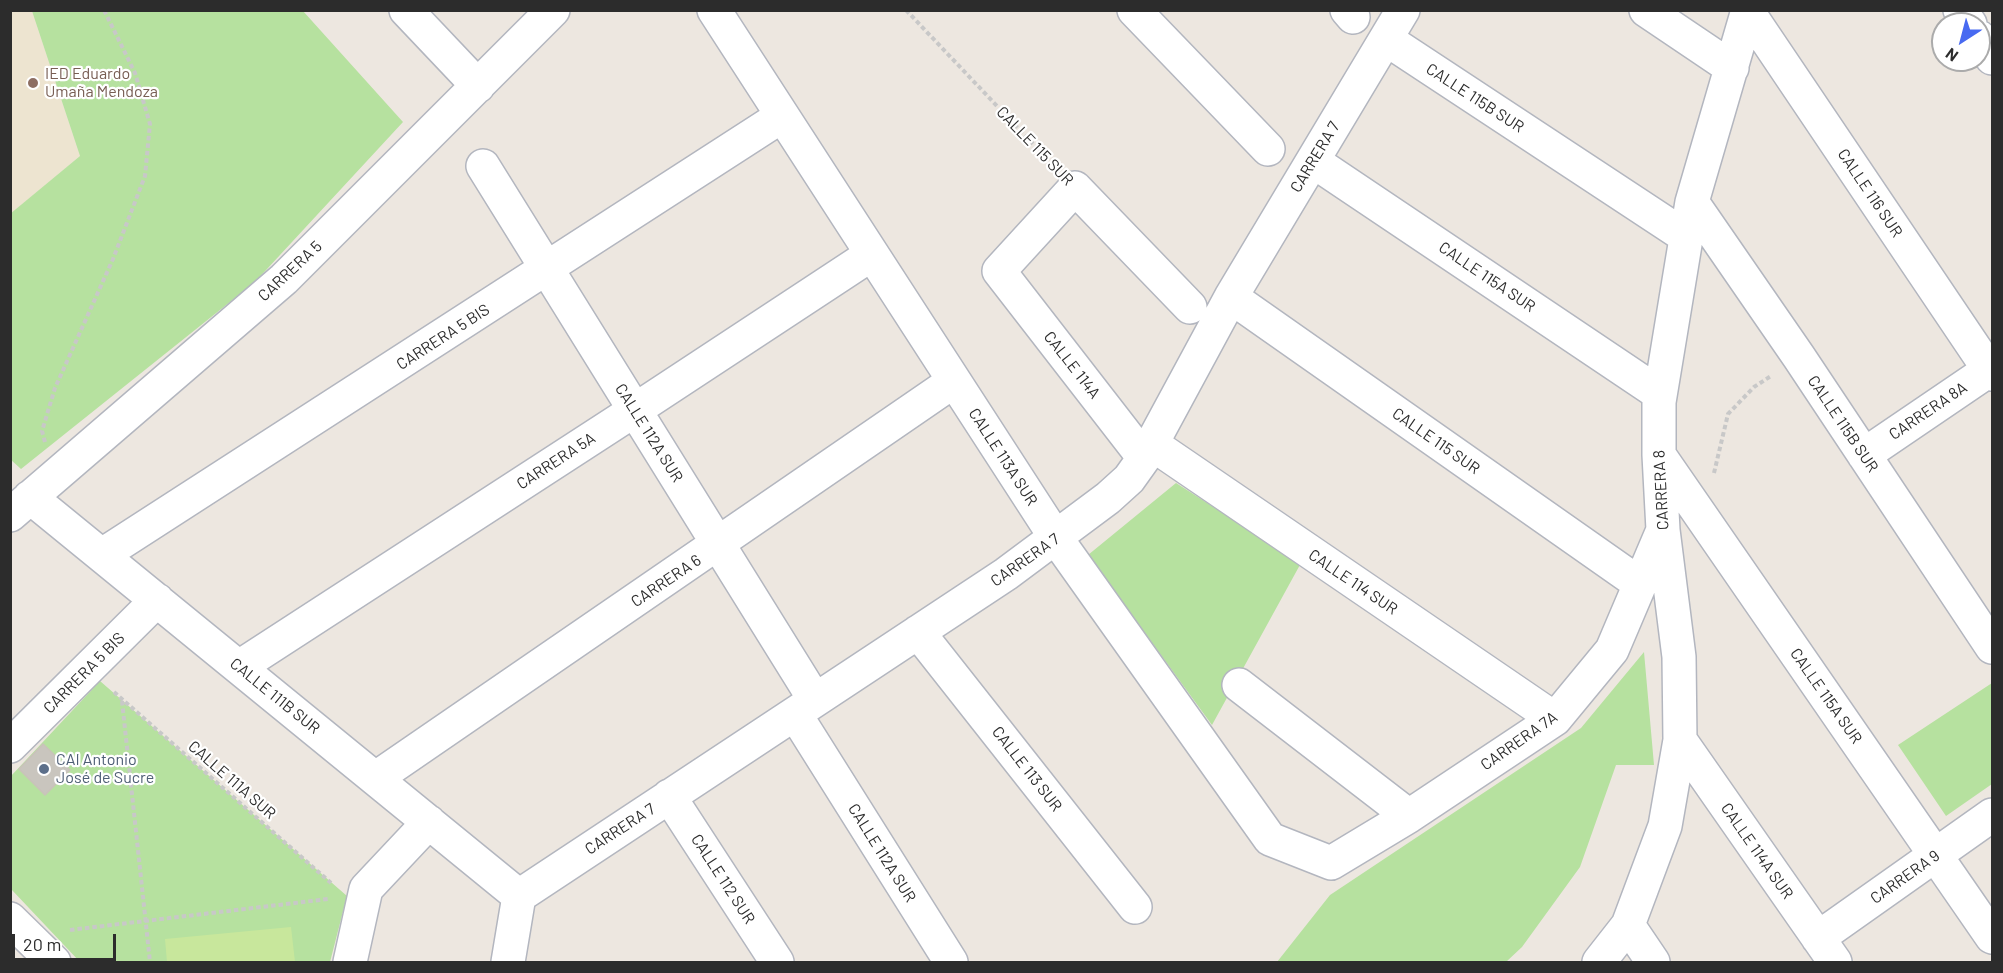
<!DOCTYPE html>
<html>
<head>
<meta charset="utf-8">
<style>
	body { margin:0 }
	#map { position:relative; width:2003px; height:973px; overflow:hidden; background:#ede7e0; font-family:Barlow,sans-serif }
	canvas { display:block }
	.frame { position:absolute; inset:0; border:12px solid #2c2c2c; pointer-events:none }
	.north { position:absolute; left:1931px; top:12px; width:60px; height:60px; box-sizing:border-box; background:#fff; border:2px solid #ababab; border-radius:50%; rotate:216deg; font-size:16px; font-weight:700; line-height:24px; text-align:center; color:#2c2c2c }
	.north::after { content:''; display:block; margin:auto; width:21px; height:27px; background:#486af1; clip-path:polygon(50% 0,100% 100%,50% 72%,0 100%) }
	.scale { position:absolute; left:12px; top:934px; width:104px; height:27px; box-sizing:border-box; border:3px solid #2c2c2c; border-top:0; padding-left:8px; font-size:18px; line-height:21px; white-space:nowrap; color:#2c2c2c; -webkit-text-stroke:4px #fff; paint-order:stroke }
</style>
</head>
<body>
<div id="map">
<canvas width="2003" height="973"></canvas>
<div class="frame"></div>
<div class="north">N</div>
<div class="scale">20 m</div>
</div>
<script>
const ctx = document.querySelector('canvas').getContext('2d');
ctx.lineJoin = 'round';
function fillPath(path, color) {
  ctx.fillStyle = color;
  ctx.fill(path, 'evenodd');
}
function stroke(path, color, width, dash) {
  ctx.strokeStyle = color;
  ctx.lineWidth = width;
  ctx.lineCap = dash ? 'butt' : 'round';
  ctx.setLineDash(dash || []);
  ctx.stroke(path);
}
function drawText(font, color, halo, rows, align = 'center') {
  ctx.font = font + ' Barlow,sans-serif';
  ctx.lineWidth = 4.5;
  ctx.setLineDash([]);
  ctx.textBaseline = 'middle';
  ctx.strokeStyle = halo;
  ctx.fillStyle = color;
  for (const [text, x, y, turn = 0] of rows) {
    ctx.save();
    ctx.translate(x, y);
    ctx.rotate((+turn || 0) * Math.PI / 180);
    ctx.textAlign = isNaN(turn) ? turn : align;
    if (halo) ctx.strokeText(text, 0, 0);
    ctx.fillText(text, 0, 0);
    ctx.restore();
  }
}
const education = new Path2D(`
	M11 11H32L80 156 11 214Z`);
const green = new Path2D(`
	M32 11H303L403 122 255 282 21 469 10 459V214L80 156Z
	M1176 483 1301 563 1212 725 1088 555Z
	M1644 652 1654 765H1616L1580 867 1522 947 1506 962H1277L1330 895 1581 728Z
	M100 681 347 896 330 962H80L11 889V776Z
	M1992 683V784L1946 816 1898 745Z`);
const pitch = new Path2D(`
	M291 927 295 962H167L165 939Z`);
const building = new Path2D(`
	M43 744 70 770 45 795 19 769Z`);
const path = new Path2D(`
	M906 10 1052 164
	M45 442 42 431 55 388 113 259 145 176 150 124 135 73 104 10
	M1714 473 1728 414 1754 387 1771 376
	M114 692 331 883
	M122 701 150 962
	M70 930 328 899`);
const minor = new Path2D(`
	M406 10 478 86
	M714 10 1056 538 1270 839 1331 863 1409 816 1555 719 1612 650 1663 530
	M1134 10 1268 149
	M1347 10 1353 17
	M1646 10 1732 68
	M1960 10 1970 24
	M1748 12 1992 374
	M1979 37 1992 58
	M1386 39 1685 236
	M1313 161 1660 394
	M483 166 815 700
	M1692 202 1799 357 1992 647
	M1231 297 1640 584
	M1152 444 1555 719
	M1659 455 1992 937
	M1864 455 1992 368
	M1144 458 999 271 1075 188 1190 307
	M30 497 519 896
	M10 515 284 279 553 10
	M102 555 782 116
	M918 632 1135 907
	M239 667 635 410 872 254
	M1239 685 1409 816
	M795 714 951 962
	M1680 740 1835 962
	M10 746 157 600
	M376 778 954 381
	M669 796 777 962
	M10 919 54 962
	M1628 925 1653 962
	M1818 938 1992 815
	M350 962 366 889 429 822
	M508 962 519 896 1006 574 1108 498 1129 479 1144 458 1231 297 1403 10
	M1599 962 1628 925 1665 826 1680 740 1679 657 1663 530 1659 455V402L1692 202 1748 10`);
const markers = [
	[33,83,6,"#8d6e63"],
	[44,769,6,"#5c6f8a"]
];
const educationNames = [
	["IED Eduardo",45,74],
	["Umaña Mendoza",45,92]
];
const streetNames = [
	["CALLE 115B SUR",1475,98,33],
	["CALLE 115 SUR",1035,146,46],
	["CARRERA 7",1315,157,-59],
	["CALLE 116 SUR",1870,193,56],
	["CARRERA 5",290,271,-43],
	["CALLE 115A SUR",1487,277,34],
	["CARRERA 5 BIS",443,337,-33],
	["CALLE 114A",1072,365,52],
	["CARRERA 8A",1928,411,-34],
	["CALLE 115B SUR",1843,424,56],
	["CALLE 112A SUR",649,433,58],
	["CALLE 115 SUR",1436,441,35],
	["CALLE 113A SUR",1003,457,57],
	["CARRERA 5A",556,461,-33],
	["CARRERA 8",1661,490,-93],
	["CARRERA 7",1025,560,-35],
	["CARRERA 6",666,581,-34],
	["CALLE 114 SUR",1353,582,34],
	["CARRERA 5 BIS",84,673,-45],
	["CALLE 111B SUR",275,696,39],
	["CALLE 115A SUR",1826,696,55],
	["CARRERA 7A",1519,741,-35],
	["CALLE 113 SUR",1027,769,52],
	["CALLE 111A SUR",232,780,41],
	["CARRERA 7",620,829,-33],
	["CALLE 114A SUR",1757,851,55],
	["CALLE 112A SUR",882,853,58],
	["CARRERA 9",1905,877,-35],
	["CALLE 112 SUR",723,879,57]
];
const serviceNames = [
	["CAI Antonio",56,760],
	["José de Sucre",56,778]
];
fillPath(education, '#ede4d0');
fillPath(green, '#b6e19f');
fillPath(pitch, '#c8e79c');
fillPath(building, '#c9c5be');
stroke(building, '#c9c3b9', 1.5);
stroke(minor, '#b3b6bf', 36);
stroke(path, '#c8c8c8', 4, [4.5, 3]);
stroke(minor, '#fff', 33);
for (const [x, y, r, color] of markers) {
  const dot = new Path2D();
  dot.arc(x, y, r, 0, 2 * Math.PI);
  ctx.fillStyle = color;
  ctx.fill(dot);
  stroke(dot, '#fff', 2);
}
drawText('16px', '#785e54', '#fff', educationNames, 'left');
drawText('16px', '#2c2c2c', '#fff', streetNames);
drawText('16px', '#4e5e75', '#fff', serviceNames, 'left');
</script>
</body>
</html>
